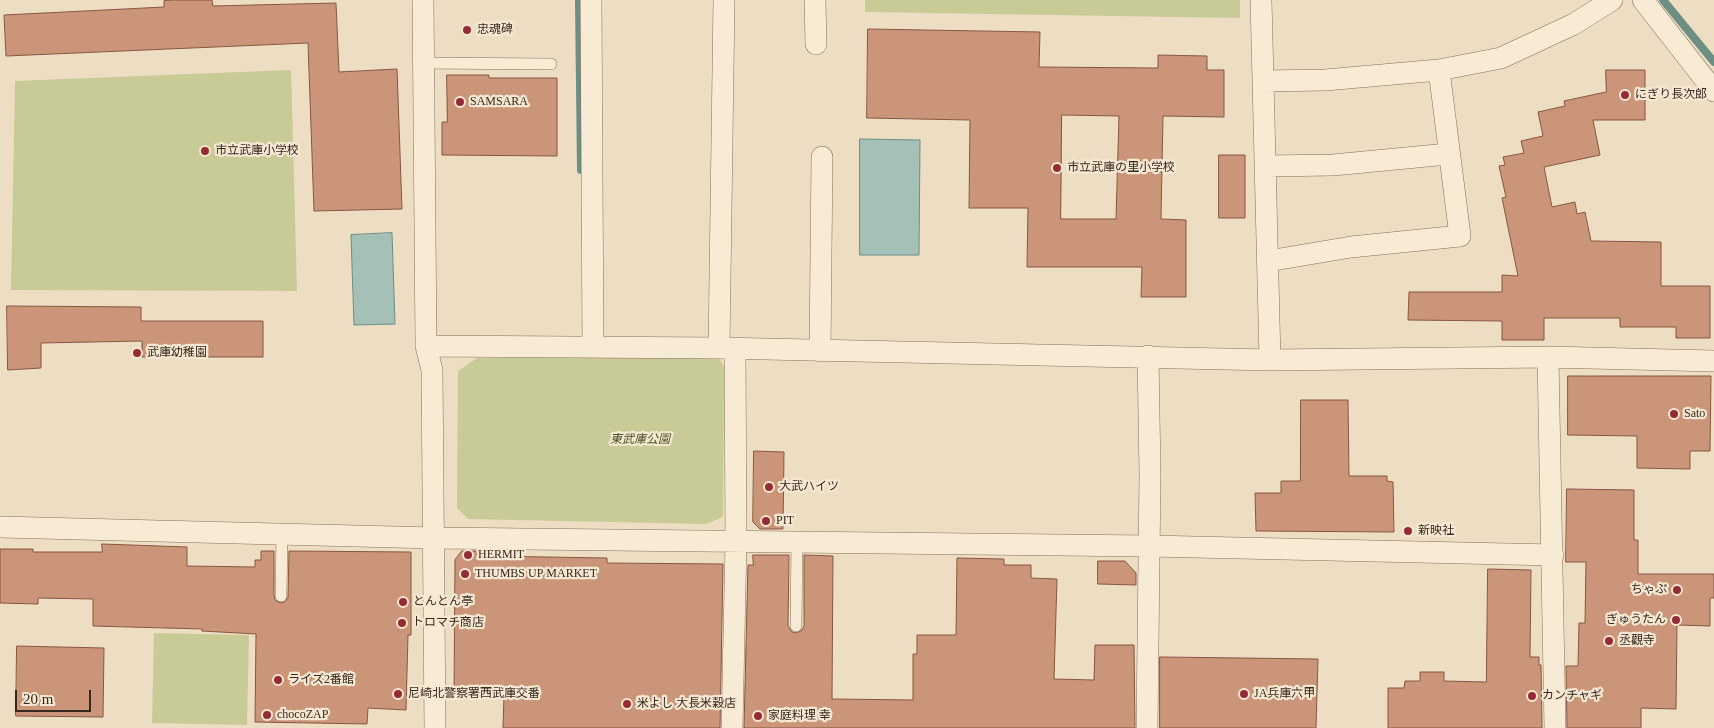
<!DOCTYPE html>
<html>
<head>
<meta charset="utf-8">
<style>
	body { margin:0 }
	#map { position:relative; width:1714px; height:728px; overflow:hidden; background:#edddc3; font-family:"Times New Roman",serif }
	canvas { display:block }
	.scale { position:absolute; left:15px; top:690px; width:76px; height:22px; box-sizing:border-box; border:2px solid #37281e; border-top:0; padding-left:6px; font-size:15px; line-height:18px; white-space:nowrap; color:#37281e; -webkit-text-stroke:4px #f5e8d2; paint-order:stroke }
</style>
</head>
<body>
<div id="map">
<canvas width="1714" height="728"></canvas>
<div class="scale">20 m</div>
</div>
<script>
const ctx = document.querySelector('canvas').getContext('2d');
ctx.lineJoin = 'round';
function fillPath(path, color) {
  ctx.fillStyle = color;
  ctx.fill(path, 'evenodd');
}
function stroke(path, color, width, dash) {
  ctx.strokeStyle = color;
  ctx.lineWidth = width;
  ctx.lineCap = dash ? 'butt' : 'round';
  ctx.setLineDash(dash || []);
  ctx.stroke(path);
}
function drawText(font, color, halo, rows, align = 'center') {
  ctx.font = font + ' "Times New Roman","Noto Sans JP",serif';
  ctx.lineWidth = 4.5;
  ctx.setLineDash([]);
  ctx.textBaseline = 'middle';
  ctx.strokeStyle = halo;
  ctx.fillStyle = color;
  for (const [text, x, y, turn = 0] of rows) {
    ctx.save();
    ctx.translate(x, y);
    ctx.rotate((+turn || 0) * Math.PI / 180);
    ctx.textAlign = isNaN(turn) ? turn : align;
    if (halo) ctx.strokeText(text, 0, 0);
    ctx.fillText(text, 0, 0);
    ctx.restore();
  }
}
const green = new Path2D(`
	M865 0H1240V18L865 12Z
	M291 70 297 291 11 290 15 81Z
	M718 357 724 366 723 517 706 524 468 519 457 508 458 371 477 358Z
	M154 633 249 635 247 725 152 723Z`);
const water = new Path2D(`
	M860 139 920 140 919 255H860Z
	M392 233 395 324 354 325 351 235Z`);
const stream = new Path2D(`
	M579 0 581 170
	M1663 0 1714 62`);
const building = new Path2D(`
	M175 0H212L213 6 336 3 339 72 397 69 402 209 314 211 308 43 6 56 4 15 164 7V1Z
	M868 29 1040 32 1039 67 1158 68V55L1207 56V70H1224V117L1163 116 1161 219 1186 220V297H1141L1142 267H1027L1028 208H969L970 120 867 118ZM1062 115 1119 116 1116 219H1061Z
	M1606 70H1645V120H1593L1600 155 1544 167 1552 207 1575 202 1577 214 1585 212 1591 241 1661 242V286H1710V338H1676V327H1620V318H1544V340H1502V321L1408 320 1409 292H1502V275L1518 276 1502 198 1506 197 1499 166 1505 165 1503 157 1524 153 1521 141 1543 136 1538 112 1565 106 1564 101 1606 92Z
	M447 75H489V78H557V156L442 155V122H447Z
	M1219 155H1245V218H1219Z
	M7 306 141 307V321H263V357H142V341L41 343V368L8 370Z
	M1568 376H1711L1710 451H1690V469L1637 468V436L1568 435Z
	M1301 400H1348L1349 476H1387V481L1393 482 1394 532 1256 531 1255 493H1281V481H1300Z
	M754 451 784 452 783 529H760L753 522Z
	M1567 489 1634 490V540H1638V574H1714V598H1710V626L1677 625 1676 709 1641 708V728H1567L1566 666H1578L1579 623H1585L1586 562H1566Z
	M102 544 187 547V566L255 567V560H261V551H274V596L275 600 280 603 285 602 288 597 289 551 411 552V635H408L406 710 368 708 367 724 255 722 256 634 202 631V629L93 626V599L38 598V604L0 603V549H33V552H102Z
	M462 551H486V556L607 558V563L723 564 720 728H503L504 694 454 693 455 560Z
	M753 555H789L788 626 792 632 796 633 802 630 804 626V555L833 556 832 699 913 700V654H917V635H956L957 558 1004 559V565H1031V578L1057 579 1054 679 1094 680 1095 645H1134L1135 728H744L748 565H753Z
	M1098 561H1125L1136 573V585L1098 584Z
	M1488 569 1531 570 1530 657H1539V665H1541L1542 728H1388V688H1404L1405 681H1420V672H1444V681L1486 682Z
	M17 646 104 648 103 717 16 716Z
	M1160 657 1318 659 1316 728H1160Z`);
const service = new Path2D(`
	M423 63 551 64
	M281 596 282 533
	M796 626 797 542`);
const minor = new Path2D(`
	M423 0 426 346 432 370 435 728
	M591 0 593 347
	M815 0 816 44
	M1261 0 1270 360
	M1643 0 1714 91
	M1263 81 1325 80 1439 70 1501 58 1574 24 1612 0
	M1265 166 1333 165 1448 154
	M1268 261 1351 247 1460 236 1439 70
	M426 346 719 348 1270 360 1548 357 1714 361
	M719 348 724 0
	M820 351 822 157
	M1548 357 1555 728
	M0 527 435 538 1149 546 1553 555
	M732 728 736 541 735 349
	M1147 728 1150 474 1148 356`);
const markers = [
	[467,30,5,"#952b33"],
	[1625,95,5,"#952b33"],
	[460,102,5,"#952b33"],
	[205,151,5,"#952b33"],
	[1057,168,5,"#952b33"],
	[137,353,5,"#952b33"],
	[1674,414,5,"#952b33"],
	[769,487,5,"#952b33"],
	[766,521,5,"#952b33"],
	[1408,531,5,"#952b33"],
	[468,555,5,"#952b33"],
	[465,574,5,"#952b33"],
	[1677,590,5,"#952b33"],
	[403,602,5,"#952b33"],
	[1676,620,5,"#952b33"],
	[402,623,5,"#952b33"],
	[1609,641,5,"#952b33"],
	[278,680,5,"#952b33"],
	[398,694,5,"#952b33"],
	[1244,694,5,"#952b33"],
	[1532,696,5,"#952b33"],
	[627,704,5,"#952b33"],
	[267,715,5,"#952b33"],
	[758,716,5,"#952b33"]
];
const poiNames = [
	["忠魂碑",477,30],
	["にぎり長次郎",1635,95],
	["SAMSARA",470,102],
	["市立武庫小学校",215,151],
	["市立武庫の里小学校",1067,168],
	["武庫幼稚園",147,353],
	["Sato",1684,414],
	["大武ハイツ",779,487],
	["PIT",776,521],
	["新映社",1418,531],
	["HERMIT",478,555],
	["THUMBS UP MARKET",475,574],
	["ちゃぷ",1667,590,"right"],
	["とんとん亭",413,602],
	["ぎゅうたん",1666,620,"right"],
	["トロマチ商店",412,623],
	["丞觀寺",1619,641],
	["ライズ2番館",288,680],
	["尼崎北警察署西武庫交番",408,694],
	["JA兵庫六甲",1254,694],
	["カンチャギ",1542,696],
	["米よし 大長米穀店",637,704],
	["chocoZAP",277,715],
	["家庭料理 幸",768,716]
];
const parkNames = [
	["東武庫公園",640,440]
];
fillPath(green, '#c9cb97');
fillPath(water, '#a5c0b6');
stroke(water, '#6c8e83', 1);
stroke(stream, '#6c8e83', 8);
fillPath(building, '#cb9579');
stroke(building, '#865740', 1);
stroke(service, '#876f5a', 12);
stroke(minor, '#876f5a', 22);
stroke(service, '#f8ebd6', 11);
stroke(minor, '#f8ebd6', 21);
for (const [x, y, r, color] of markers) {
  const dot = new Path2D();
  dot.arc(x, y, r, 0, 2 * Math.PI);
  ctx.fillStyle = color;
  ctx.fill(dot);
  stroke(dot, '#f5e8d2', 2);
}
drawText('12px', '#37281e', '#f5e8d2', poiNames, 'left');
drawText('italic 12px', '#4b5325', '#f5e8d2', parkNames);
</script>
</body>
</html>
